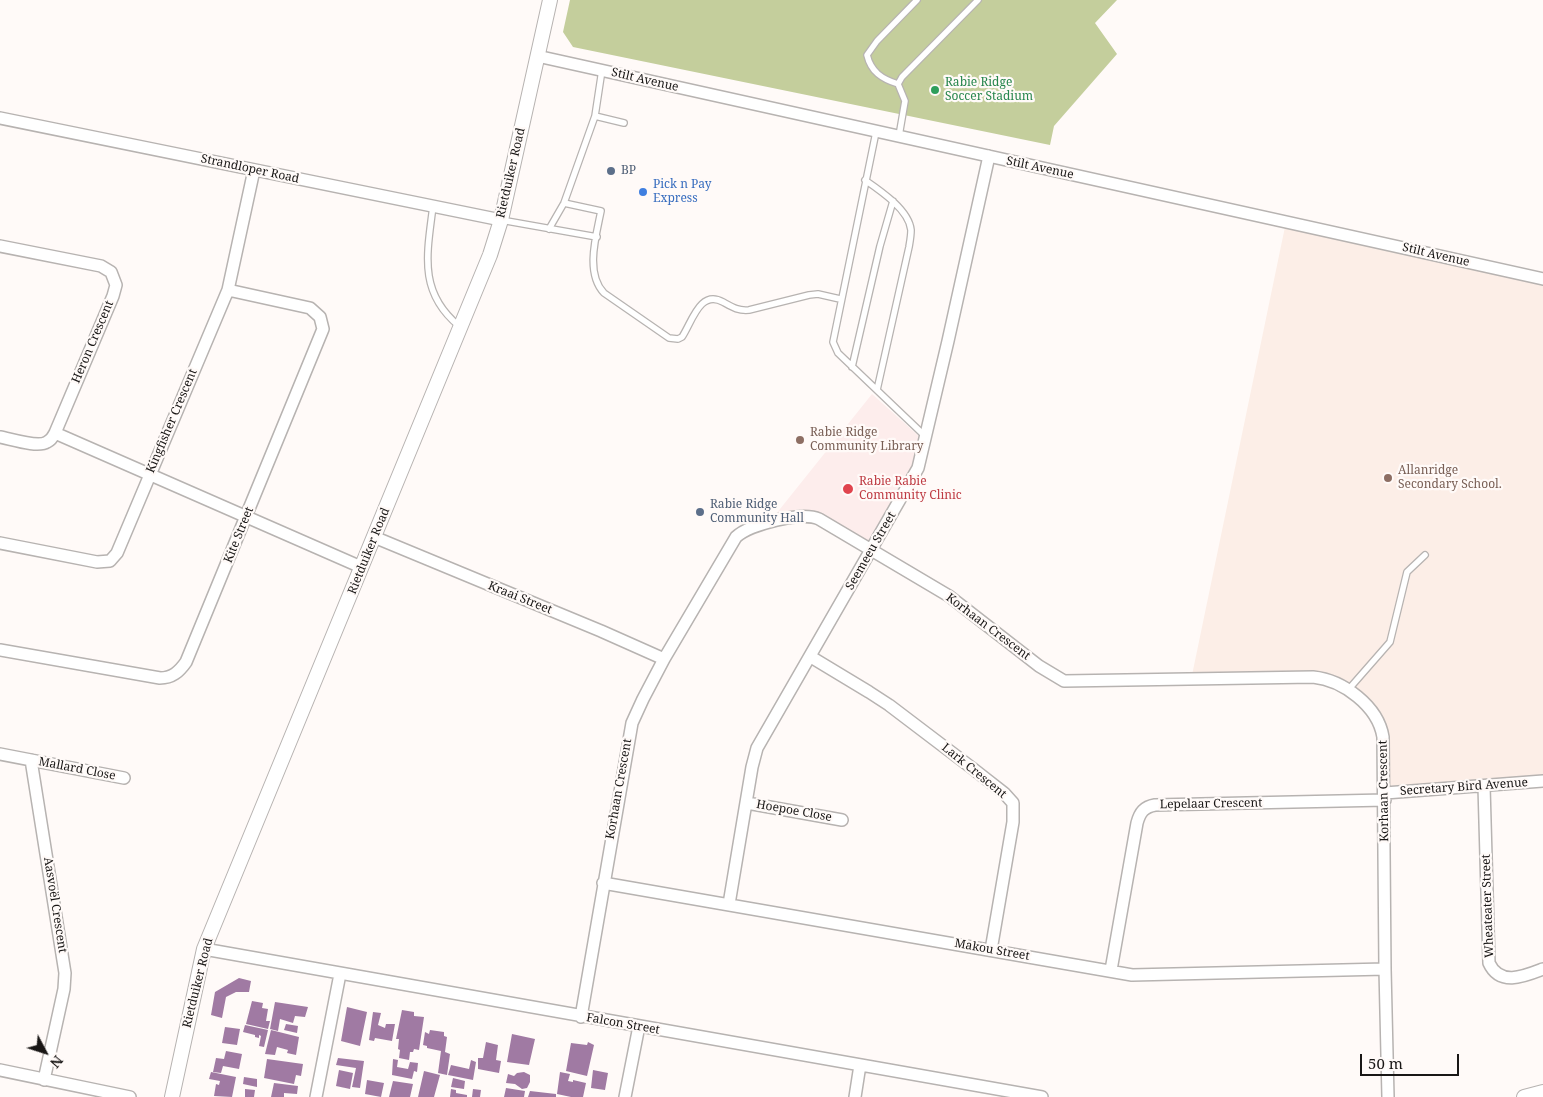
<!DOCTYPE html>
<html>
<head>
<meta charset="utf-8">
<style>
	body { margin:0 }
	#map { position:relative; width:1543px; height:1097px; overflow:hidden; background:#fffaf8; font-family:"Noto Serif",serif }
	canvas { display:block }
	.north { position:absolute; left:20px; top:1027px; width:50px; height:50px; -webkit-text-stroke:4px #fffaf8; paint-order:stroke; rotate:130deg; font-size:14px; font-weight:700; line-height:20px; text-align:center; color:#191716 }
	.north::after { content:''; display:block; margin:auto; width:18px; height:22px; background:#191716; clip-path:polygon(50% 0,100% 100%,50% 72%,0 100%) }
	.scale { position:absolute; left:1360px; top:1054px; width:99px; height:22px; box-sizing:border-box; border:2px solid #191716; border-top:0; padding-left:6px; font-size:15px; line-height:18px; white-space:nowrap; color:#191716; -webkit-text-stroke:4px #fffaf8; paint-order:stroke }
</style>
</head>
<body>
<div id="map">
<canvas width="1543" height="1097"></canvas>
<div class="north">N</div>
<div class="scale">50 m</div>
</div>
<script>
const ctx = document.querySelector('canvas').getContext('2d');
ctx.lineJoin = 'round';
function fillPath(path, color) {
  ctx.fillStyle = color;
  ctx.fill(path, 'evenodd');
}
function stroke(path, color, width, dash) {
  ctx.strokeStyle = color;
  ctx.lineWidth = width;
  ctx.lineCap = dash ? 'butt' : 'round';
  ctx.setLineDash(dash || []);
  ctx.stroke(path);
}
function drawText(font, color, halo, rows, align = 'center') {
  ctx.font = font + ' "Noto Serif",serif';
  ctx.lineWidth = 4.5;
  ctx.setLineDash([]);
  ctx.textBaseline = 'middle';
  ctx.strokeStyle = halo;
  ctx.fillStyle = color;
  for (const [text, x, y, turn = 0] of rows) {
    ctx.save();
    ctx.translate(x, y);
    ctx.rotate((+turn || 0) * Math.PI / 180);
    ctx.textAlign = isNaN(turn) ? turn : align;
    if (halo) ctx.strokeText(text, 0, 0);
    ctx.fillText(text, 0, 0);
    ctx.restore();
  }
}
const education = new Path2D(`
	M1286 222 1543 279V781L1385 793 1378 721 1366 705 1325 678 1191 680Z`);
const medical = new Path2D(`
	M872 394 921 438 913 468 869 544 810 511 772 519Z`);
const green = new Path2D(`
	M570 0H1117L1095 23 1117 54 1054 126 1050 145 573 47 563 32Z`);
const building = new Path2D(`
	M239 978 251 981 249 992H236L226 997 222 1018 211 1015 215 992Z
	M252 1001 263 1003 262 1008 268 1009 266 1021H270L268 1029 246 1024Z
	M275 1002 308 1007 305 1017 295 1016 293 1023 280 1019 278 1031 270 1029Z
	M347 1007 367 1012 360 1046 341 1041Z
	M402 1010 414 1012V1016L424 1017 419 1050 414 1049 413 1052H410L409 1060 399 1058 400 1050 398 1049 399 1039H396Z
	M373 1012 381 1013 378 1025 385 1028 386 1024H395L392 1041 375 1038 374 1041 369 1040Z
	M286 1024 298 1026 297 1033 284 1030Z
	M245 1025 268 1030 264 1047 259 1046 261 1036 259 1035V1038L255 1037V1035L243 1032Z
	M225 1027 240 1029 237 1045 222 1043Z
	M271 1030 299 1037 296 1055 287 1053 288 1050 277 1047 275 1055 265 1054Z
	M430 1030 444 1032V1036L447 1037 445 1052 450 1054 447 1075 438 1073 441 1051 427 1048V1046L423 1045 425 1032 429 1034Z
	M512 1034 535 1039 529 1065 507 1062Z
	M486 1042 498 1045 496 1060 501 1061 499 1073 478 1069V1058H483Z
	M588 1042 594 1045 587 1076 566 1071 571 1043 587 1045Z
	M226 1051 242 1054 239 1069 223 1066 221 1073 213 1072 216 1058 224 1059Z
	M338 1058 364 1061 360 1088 352 1087 356 1068 336 1065Z
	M267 1059 303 1064 301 1076 296 1075 294 1084 264 1078Z
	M393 1059 398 1060 397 1067 408 1069 410 1062 418 1063 417 1072 414 1071 412 1079 392 1075Z
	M471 1060 476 1062 473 1080 448 1075 451 1065 469 1069Z
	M339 1070 353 1073 350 1089 336 1086Z
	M593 1070 608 1073 605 1090 591 1088Z
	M424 1071 440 1075 434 1097H418Z
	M211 1072 236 1077 232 1097 214 1096 216 1084 219 1085 220 1081 209 1079Z
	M524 1072 530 1075V1082L527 1088 522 1089 515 1084 506 1083 508 1074 514 1076 517 1073Z
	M560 1072 570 1074 568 1081 573 1082V1080L586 1083 583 1097H571L557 1094Z
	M244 1077 257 1079V1087L243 1084Z
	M453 1078 465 1081 464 1089 451 1087Z
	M367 1080 384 1083 381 1097 365 1094Z
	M393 1081 413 1084 410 1097H389Z
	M274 1083 298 1086 297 1094 284 1093V1097H271Z
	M506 1088 525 1091 524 1097H504Z
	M245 1089 255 1090 254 1097H245Z
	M451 1089 456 1090V1093L467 1095V1097H450Z
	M473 1089 481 1090 480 1097H472Z
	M530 1091 556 1094V1097H528Z`);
const service = new Path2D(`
	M898 84C882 79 871 72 867 55L877 41 917 0
	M595 116 624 123
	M876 132 833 342 838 353 925 436
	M899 136 905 101 898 84 902 77 978 0
	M865 180C881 191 909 210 911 230 911 236 910 241 909 247L877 390
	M564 203 601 211C596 236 585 273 604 293L669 338 678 339 682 337C692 322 700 289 723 302 732 307 738 311 749 310L809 295 818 294 840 299
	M433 206C427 254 418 292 459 326
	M501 220 597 237
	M549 229 564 203 595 116 602 70
	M852 367 880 246 893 201
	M1348 690 1390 642 1407 572 1425 555`);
const minor = new Path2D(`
	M537 56 1543 279
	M0 118 501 220
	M0 246 101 266 111 272 116 285 113 296 55 433C53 437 51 440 47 442 38 448 11 439 0 437
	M55 433 361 567
	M374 537 601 631 664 659
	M0 543 97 562 110 561 117 553 228 290 254 170
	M0 650 160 678C172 678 179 672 186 662L323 329 320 317 310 308 228 290
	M811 657 869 692 889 705 972 768 1004 793 1013 803V822L991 950
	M0 754 124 778
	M31 760 65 973 64 989 44 1080
	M1484 786 1489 963C1500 987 1525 976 1543 969
	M1385 793 1543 781
	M747 803 842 820
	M603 883 1132 975 1385 969
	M729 904 752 767 757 748 918 468 948 341 989 156
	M204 949 1042 1097
	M1111 970 1137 823C1140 812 1144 807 1155 805L1385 800
	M581 1017 632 723 643 699 664 659 736 537C750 524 802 511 819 519L949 596 1039 666 1064 681 1313 677C1343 680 1378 706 1383 737L1385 969 1388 1097
	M0 1070 130 1097
	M316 1097 340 974
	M625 1097 639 1026
	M855 1097 860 1065`);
const tertiary = new Path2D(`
	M172 1097 204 949 490 255 501 220 550 0
	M1524 1097 1543 1092`);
const markers = [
	[935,90,5,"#2e9e5b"],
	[611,171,5,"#5c6f8a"],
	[643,192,5,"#3f7fe0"],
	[800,440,5,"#8d6e63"],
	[1388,478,5,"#8d6e63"],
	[848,489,6,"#e0444e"],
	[700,512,5,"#5c6f8a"]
];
const streetNames = [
	["Stilt Avenue",645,80,13],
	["Stilt Avenue",1040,168,12],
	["Strandloper Road",250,169,12],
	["Rietduiker Road",511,173,-77],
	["Stilt Avenue",1436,255,13],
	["Heron Crescent",93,342,-67],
	["Kingfisher Crescent",172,421,-67],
	["Kite Street",239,535,-68],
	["Rietduiker Road",369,551,-68],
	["Seemeeu Street",871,551,-60],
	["Kraai Street",520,598,22],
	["Korhaan Crescent",988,627,37],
	["Mallard Close",77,769,11],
	["Lark Crescent",974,771,39],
	["Secretary Bird Avenue",1464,787,-4],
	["Korhaan Crescent",619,789,-80],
	["Korhaan Crescent",1384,791,-91],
	["Lepelaar Crescent",1211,804,-1],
	["Hoepoe Close",794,811,10],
	["Aasvoël Crescent",55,905,81],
	["Wheateater Street",1488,906,-92],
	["Makou Street",992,950,10],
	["Rietduiker Road",198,983,-76],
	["Falcon Street",623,1024,10]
];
const leisureNames = [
	["Rabie Ridge",945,83],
	["Soccer Stadium",945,97]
];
const serviceNames = [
	["BP",621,171],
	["Rabie Ridge",710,505],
	["Community Hall",710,519]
];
const shopNames = [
	["Pick n Pay",653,185],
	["Express",653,199]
];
const educationNames = [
	["Rabie Ridge",810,433],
	["Community Library",810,447],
	["Allanridge",1398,471],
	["Secondary School.",1398,485]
];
const healthNames = [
	["Rabie Rabie",859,482],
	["Community Clinic",859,496]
];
fillPath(education, '#fceee7');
fillPath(medical, '#fdedec');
fillPath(green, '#c4ce9c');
fillPath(building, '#a07aa3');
stroke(service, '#b7b3b1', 8);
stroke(minor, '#b7b3b1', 14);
stroke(tertiary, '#b7b3b1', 16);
stroke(service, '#fff', 5.5);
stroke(minor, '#fff', 11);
stroke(tertiary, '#fff', 14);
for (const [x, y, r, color] of markers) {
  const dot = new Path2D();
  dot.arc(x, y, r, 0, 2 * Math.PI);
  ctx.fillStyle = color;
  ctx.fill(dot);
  stroke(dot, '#fffaf8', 2);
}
drawText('12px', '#191716', '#fffaf8', streetNames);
drawText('12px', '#27864d', '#fffaf8', leisureNames, 'left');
drawText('12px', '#4e5e75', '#fffaf8', serviceNames, 'left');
drawText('12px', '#366cbe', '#fffaf8', shopNames, 'left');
drawText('12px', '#785e54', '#fffaf8', educationNames, 'left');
drawText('12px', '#be3a42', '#fffaf8', healthNames, 'left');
</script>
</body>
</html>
